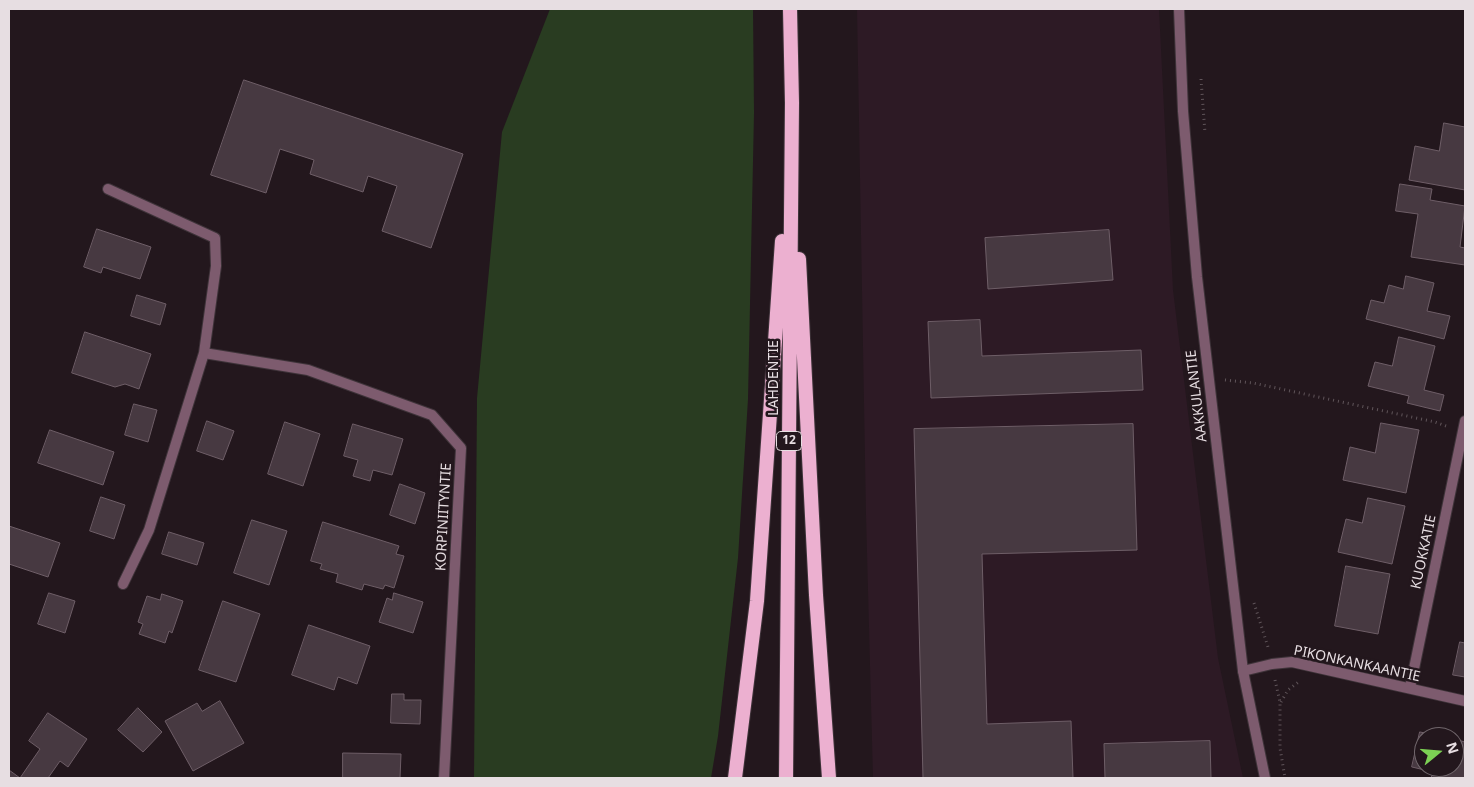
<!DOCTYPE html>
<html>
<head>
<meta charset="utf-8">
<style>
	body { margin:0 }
	#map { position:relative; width:1474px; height:787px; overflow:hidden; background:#23171d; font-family:"Noto Sans",sans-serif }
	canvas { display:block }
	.frame { position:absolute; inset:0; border:10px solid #e7dee2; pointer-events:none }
	.north { position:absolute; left:1414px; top:727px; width:50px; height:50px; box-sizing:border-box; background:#23171d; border:1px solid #71676c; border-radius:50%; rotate:73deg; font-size:14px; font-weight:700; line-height:20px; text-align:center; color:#e7dee2 }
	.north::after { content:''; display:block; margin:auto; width:18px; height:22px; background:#7cd154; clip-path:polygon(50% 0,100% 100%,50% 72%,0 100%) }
</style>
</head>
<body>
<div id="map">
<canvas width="1474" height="787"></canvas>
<div class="frame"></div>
<div class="north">N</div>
</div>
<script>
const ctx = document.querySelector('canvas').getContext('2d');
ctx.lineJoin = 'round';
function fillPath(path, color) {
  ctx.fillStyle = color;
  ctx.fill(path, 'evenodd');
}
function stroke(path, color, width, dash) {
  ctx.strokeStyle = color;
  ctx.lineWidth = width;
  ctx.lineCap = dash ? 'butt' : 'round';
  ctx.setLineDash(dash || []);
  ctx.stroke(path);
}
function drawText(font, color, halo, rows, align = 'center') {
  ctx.font = font + ' "Noto Sans",sans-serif';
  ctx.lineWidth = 5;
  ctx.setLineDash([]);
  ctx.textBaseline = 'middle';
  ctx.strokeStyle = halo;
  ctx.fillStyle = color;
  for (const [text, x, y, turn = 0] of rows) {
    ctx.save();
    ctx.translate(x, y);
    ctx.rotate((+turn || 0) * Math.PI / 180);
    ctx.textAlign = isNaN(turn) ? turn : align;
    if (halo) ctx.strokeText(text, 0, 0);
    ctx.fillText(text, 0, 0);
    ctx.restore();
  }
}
const built = new Path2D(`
	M857 9H1159L1173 290 1218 658 1243 778H873L866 515Z`);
const green = new Path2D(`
	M550 9H753L754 113 748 399 738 558 718 736 711 778H474L477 398 502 132Z`);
const building = new Path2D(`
	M244 80 463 154 431 248 382 231 397 186 368 176 363 192 310 174 314 160 280 149 266 193 211 175Z
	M1444 123 1465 127V190L1409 180 1415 146 1439 151Z
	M1400 184 1432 189 1430 200 1465 206 1460 247 1465 248V265L1411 257 1418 214 1396 211Z
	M97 229 151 247 140 279 103 267 101 273 84 267Z
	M1109 230 1113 280 988 289 985 238Z
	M1406 276 1434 283 1427 311 1450 316 1444 339 1366 319 1371 300 1384 303 1389 285 1403 289Z
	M137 295 166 304 160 325 131 316Z
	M980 320 982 356 1141 350 1143 390 931 398 928 322Z
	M85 332 151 354 139 389 125 384 115 387 72 373Z
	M1399 337 1435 346 1424 390 1444 395 1440 411 1407 403 1409 396 1368 386 1375 362 1392 366Z
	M134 404 157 410 148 442 125 435Z
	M207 421 234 431 223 460 197 451Z
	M285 422 320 434 303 486 268 474Z
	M1381 423 1419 430 1406 493 1343 480 1350 447 1375 453Z
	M353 424 403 439 392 475 373 470 370 481 353 476 358 460 344 456Z
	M1133 424 1137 550 982 554 987 724 1071 721 1073 778H923L914 429Z
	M50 430 114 452 103 485 38 463Z
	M400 484 425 493 415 524 390 515Z
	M101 497 125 505 114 539 90 531Z
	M1368 498 1405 506 1392 564 1338 552 1346 519 1362 523Z
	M252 520 287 531 269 585 234 573Z
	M323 522 399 546 396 554 404 556 394 588 385 585 383 589 364 584 362 590 336 582 338 574 320 569 322 564 311 561Z
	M9 526 60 543 48 577 9 564Z
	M169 532 204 543 197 565 162 554Z
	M1346 566 1390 574 1378 634 1335 626Z
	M49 593 75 601 65 633 38 624Z
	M394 593 423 602 413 633 379 622 387 598 392 600Z
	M162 594 183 601 172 633 169 631 165 643 139 634 143 624 138 622 147 596 160 600Z
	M223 601 260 614 236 682 199 670Z
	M309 625 370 646 357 684 338 677 334 690 292 675Z
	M1460 642 1465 643V677L1453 675Z
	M392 694H404V700H421L420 724 391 723Z
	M220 701 244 743 193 771 165 721 197 703 202 711Z
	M138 708 162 732 143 752 118 730Z
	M48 713 87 739 68 767 60 761 48 778H9V770L20 778 40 749 29 741Z
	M1420 732 1444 737H1424V767H1454V739L1465 742V778H1431L1433 772 1412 767Z
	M1210 741 1211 778H1105L1104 744Z
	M343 753 401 754 400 778H343Z`);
const path = new Path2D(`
	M1201 79 1205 133
	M1225 380 1253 383 1435 422 1446 426
	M1254 603 1268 647
	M1275 680 1280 702V748L1285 778
	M1281 702 1288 690 1300 681`);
const minor = new Path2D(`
	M108 189 215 238 216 266 204 353
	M123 584 149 530 204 353 308 370 432 415 461 448 444 778
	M1243 671 1272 664 1292 662 1465 701
	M1410 688 1465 421`);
const tertiary = new Path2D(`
	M1179 9 1183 111 1197 277 1243 671 1265 778`);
const trunk = new Path2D(`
	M799 259 816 595 829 778
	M735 778 757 601 782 241
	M786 778 792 103 790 9`);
const shields = [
	[789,441,25]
];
const shieldNames = [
	["12",789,441]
];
const streetNames = [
	["LAHDENTIE",774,378,-90],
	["AAKKULANTIE",1197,396,-97],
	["KORPINIITYNTIE",444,517,-87],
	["KUOKKATIE",1424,552,-78],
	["PIKONKANKAANTIE",1357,664,12]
];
fillPath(built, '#2d1a25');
fillPath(green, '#293c21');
fillPath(building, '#473941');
stroke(building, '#6e5e67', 1);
stroke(minor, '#3e3339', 12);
stroke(tertiary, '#3e3339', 12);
stroke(trunk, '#3e3339', 16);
stroke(path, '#60555a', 3, [1, 4]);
stroke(minor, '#7d5b6e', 10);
stroke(tertiary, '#7d5b6e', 10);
stroke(trunk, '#ecb0d0', 14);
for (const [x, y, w] of shields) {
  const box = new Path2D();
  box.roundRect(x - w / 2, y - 9.5, w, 19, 4);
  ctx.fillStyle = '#23171d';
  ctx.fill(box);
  stroke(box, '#e7dee2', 1);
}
drawText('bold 12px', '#e7dee2', null, shieldNames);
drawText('14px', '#e7dee2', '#23171d', streetNames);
</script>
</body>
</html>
